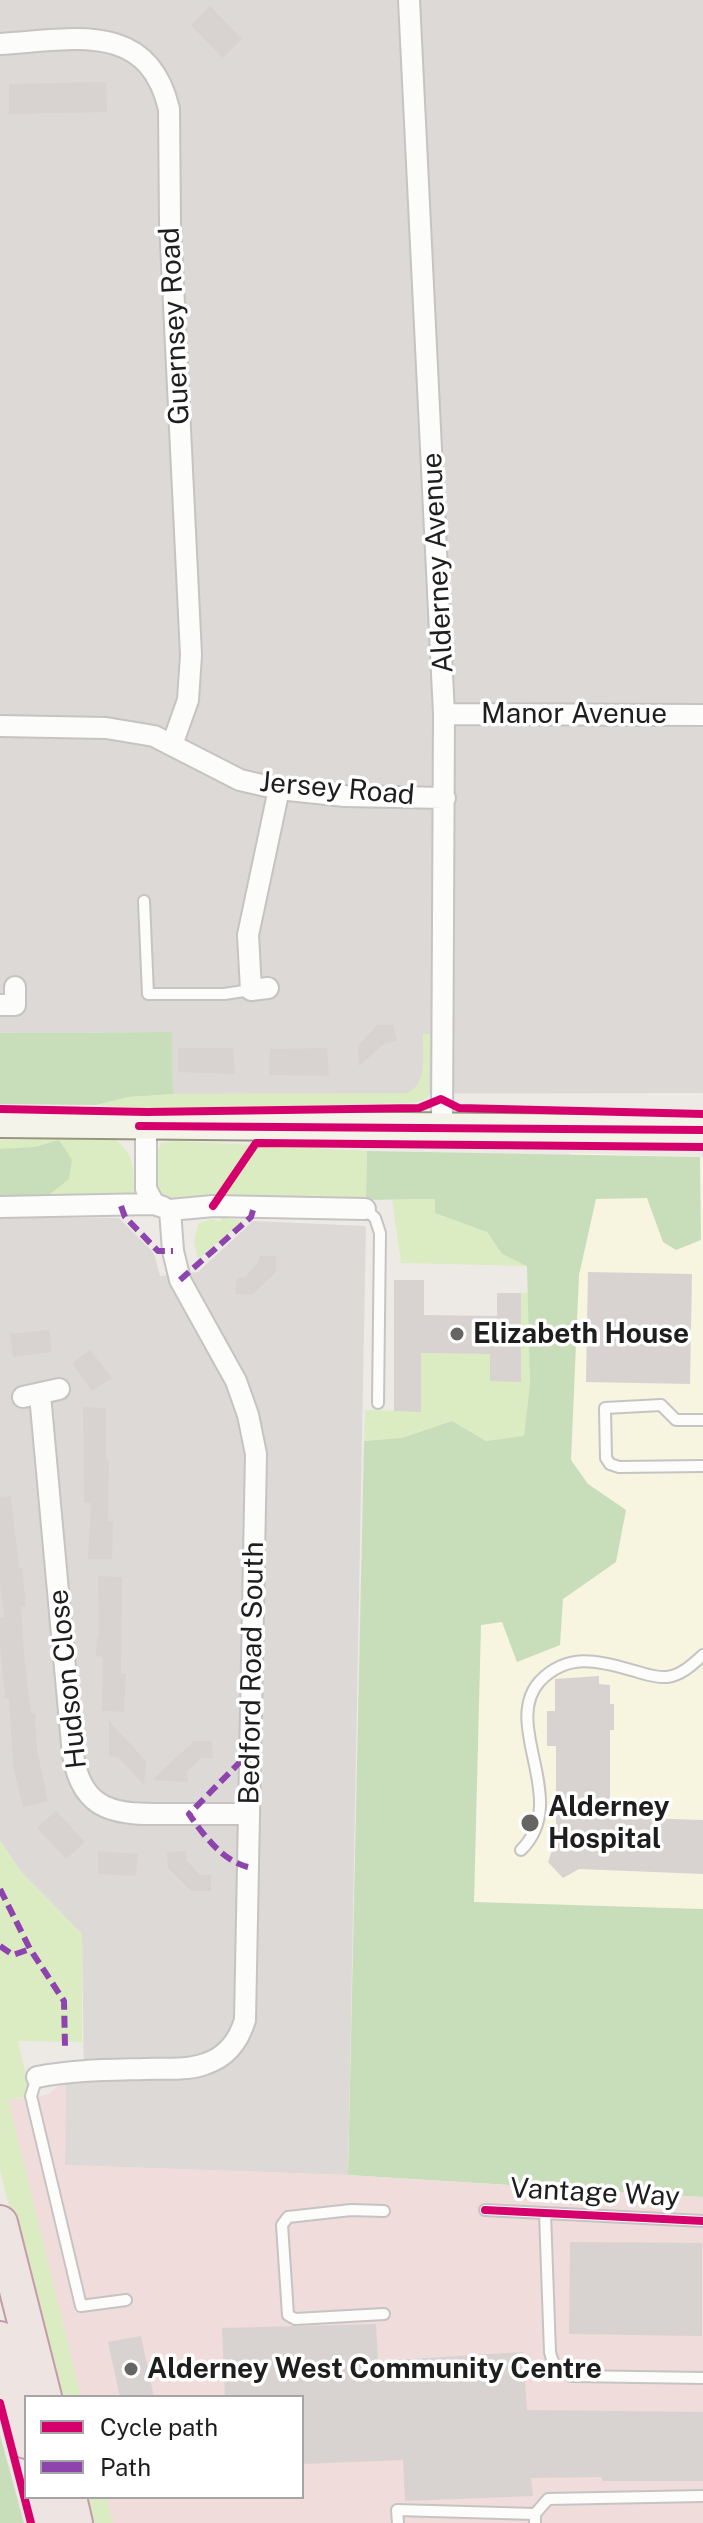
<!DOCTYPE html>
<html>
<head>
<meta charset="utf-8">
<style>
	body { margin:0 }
	#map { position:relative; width:703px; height:2523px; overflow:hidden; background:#edeae6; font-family:"Public Sans",sans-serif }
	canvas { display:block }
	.legend { position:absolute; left:24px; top:2395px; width:280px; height:104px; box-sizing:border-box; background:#fff; border:2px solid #a5a5a5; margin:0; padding:10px 14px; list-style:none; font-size:24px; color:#1e1e1e }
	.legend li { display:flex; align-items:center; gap:16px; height:40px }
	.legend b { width:40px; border:2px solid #a5a5a5 }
</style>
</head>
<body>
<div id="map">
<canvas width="703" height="2523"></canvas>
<ul class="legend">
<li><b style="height:10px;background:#d6006c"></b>Cycle path</li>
<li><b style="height:10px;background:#8e44ad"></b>Path</li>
</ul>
</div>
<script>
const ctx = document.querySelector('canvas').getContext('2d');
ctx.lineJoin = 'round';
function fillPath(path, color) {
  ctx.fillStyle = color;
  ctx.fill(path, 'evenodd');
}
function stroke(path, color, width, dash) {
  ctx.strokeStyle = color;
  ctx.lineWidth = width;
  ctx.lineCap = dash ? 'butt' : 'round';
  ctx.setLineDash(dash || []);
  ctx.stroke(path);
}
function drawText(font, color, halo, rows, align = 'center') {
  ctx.font = font + ' "Public Sans",sans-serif';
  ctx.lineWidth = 7;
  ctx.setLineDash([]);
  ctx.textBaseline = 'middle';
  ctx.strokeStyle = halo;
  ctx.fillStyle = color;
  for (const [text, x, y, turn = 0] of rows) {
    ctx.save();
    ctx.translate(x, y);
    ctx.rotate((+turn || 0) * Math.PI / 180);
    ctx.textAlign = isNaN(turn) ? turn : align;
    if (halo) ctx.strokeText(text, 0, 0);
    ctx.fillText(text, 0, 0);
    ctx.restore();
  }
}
const residential = new Path2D(`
	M0 0H703V1093L173 1094 172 1032 0 1033Z
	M0 1217 119 1218 154 1253 160 1276 198 1272 253 1221 366 1226 348 2175 64 2165 66 2080 84 2078 82 1934 22 1873 0 1841Z`);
const commercial = new Path2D(`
	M66 2080 65 2165 348 2175 703 2197V2523H113L106 2497H302V2397H81L8 2100 47 2095Z`);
const education = new Path2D(`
	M571 1153 703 1157V2197L348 2175 364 1468 550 1470Z`);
const grass = new Path2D(`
	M423 1034H430L429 1096 424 1100 413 1103 153 1109 96 1105 128 1097 173 1094 407 1093C429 1083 422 1055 423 1034Z
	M114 1139C136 1154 133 1169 134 1193L129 1198H0V1140Z
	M175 1141 367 1151 366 1200 162 1198C152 1180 153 1162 161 1143Z
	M436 1199 435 1213 487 1232 502 1254 528 1266 401 1263 392 1200Z
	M222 1217 243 1221 198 1259 194 1242 198 1224 210 1219 220 1221Z
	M521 1293H528L530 1383 524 1436 486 1441 452 1421 402 1438 364 1441 365 1410 421 1411V1353L490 1354V1381H520Z
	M0 1841 22 1873 82 1934V2042L18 2041 31 2096 8 2100 81 2397H56L0 2170Z
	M80 2497H106L113 2523H87Z`);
const forest = new Path2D(`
	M172 1032 173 1094 128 1097 96 1105 0 1104V1033Z
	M59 1140 72 1160 69 1179 45 1198H0V1149L35 1147Z
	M367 1151 700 1157 701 1240 676 1250 663 1242 647 1198 596 1199 579 1275 571 1460 588 1484 626 1510 616 1562 563 1599 560 1645 517 1662 502 1622 481 1625 474 1902 703 1909V2197L348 2175 364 1441 402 1438 452 1421 486 1441 524 1436 530 1383 527 1266 502 1254 487 1232 435 1213V1199L366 1200Z
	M0 2435 24 2523H0Z`);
const building = new Path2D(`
	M210 6 242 39 223 58 191 25Z
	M106 82 107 112 9 114V84Z
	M377 1025H393L397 1041 385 1043 359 1066 358 1046Z
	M178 1048H233L235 1074 178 1072Z
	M327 1048 329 1076 269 1075 270 1049Z
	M260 1256H276V1272L252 1295 235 1294 237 1278 245 1277 258 1263Z
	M588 1272 692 1274 690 1384 586 1382Z
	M394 1280H424V1315L497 1316V1293H521V1382L490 1381V1354L421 1353V1412L394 1411Z
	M49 1330 52 1352 13 1357 10 1334Z
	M90 1350 112 1378 92 1391 72 1363Z
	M83 1407 106 1408V1460H109L108 1521H113L112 1559H88L91 1503H84Z
	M11 1496 19 1568H22L26 1607H21L24 1655 31 1713H35L37 1750 48 1801 23 1807 13 1766 9 1698 5 1699 0 1644V1618L4 1617 0 1584V1497Z
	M98 1576 122 1577 121 1674H126L124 1712 102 1711 103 1657 96 1656 97 1637H99Z
	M599 1676V1684L610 1685V1704H614V1730H610V1817L703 1820V1874L579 1869 563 1878 548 1862 556 1839V1746H547V1711H555V1679Z
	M109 1721 146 1761 144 1785 118 1757 109 1756Z
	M194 1741H212L213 1758H201L187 1772 188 1782 152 1780Z
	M56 1811 85 1842 66 1859 37 1828Z
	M98 1851 138 1854 136 1876 98 1874Z
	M186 1851V1860L200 1875H211V1891H191L168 1868 167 1852Z
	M570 2242 702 2243V2336L569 2334Z
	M376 2324 378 2361 523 2352 527 2410 703 2412V2481H602V2477L531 2478 533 2496 405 2501 403 2460 302 2464V2397H225L222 2328Z
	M141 2336 154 2397H120L108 2342Z`);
const service = new Path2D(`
	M144 901 148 994H224L251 990
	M365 1209 375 1218 380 1233 378 1403
	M703 1420H676L661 1405 605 1408 606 1458 610 1464 619 1467 703 1466
	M521 1850C572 1800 500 1725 540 1681 567 1653 597 1660 631 1670 643 1673 654 1678 667 1677 682 1675 693 1664 703 1655
	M37 2077 31 2096 81 2306 126 2300
	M485 2210 703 2221
	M384 2211 351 2210 288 2217 282 2225 288 2315 295 2319 384 2314
	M545 2213 550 2352C553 2366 558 2371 571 2376L703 2378
	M398 2523 397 2510 535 2514
	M535 2523V2514L548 2499 703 2496`);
const minor = new Path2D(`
	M409 0 444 714 442 1127
	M0 44C72 40 148 19 169 109L170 223 191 655 188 700 172 745
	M444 714 703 715
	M0 726 106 728 154 736 240 780 279 789 345 796 445 798
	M268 988 251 990 248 935 279 789
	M0 1005H15V987
	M146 1126V1189L154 1204 163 1207
	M0 1207 154 1204
	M170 1210 213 1206 365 1209
	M40 1395 73 1755C83 1817 122 1814 173 1814 199 1814 224 1814 249 1814
	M23 1397 59 1389
	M37 2077C73 2070 107 2070 143 2069 163 2068 186 2071 205 2064 227 2057 239 2040 245 2020L256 1454 248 1415 236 1381 180 1280 173 1251 170 1210`);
const secondary = new Path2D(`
	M0 1123 703 1130`);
const trunk = new Path2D(`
	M0 2223 44 2397
	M0 2339 26 2441
	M40 2497 47 2523
	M69 2497 75 2523`);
const quiet = new Path2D(`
	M121 1206 125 1217 158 1251H173
	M180 1280 251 1217 254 1207
	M248 1867C223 1861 204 1836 189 1814L240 1762 251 1760
	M0 1889 30 1949 64 2001 65 2046
	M0 1946 13 1955 30 1949`);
const cycleway = new Path2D(`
	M0 1109 147 1112 419 1108 441 1099 459 1108 703 1114
	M139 1126 703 1130
	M213 1206 256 1143 703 1147
	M485 2210 703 2221
	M0 2403 31 2523`);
const markers = [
	[457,1334,8,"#666564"],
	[530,1823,10,"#666564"],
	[131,2369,8,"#666564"]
];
const streetNames = [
	["Guernsey Road",175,326,-93],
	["Alderney Avenue",438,563,-93],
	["Manor Avenue",574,714],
	["Jersey Road",337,789,5],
	["Bedford Road South",252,1673,-89],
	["Hudson Close",68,1679,-96],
	["Vantage Way",595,2193,3]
];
const poiNames = [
	["Elizabeth House",473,1334],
	["Alderney",548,1807],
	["Hospital",548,1839],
	["Alderney West Community Centre",147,2369]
];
fillPath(residential, '#dcd9d7');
fillPath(commercial, '#f0dcda');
fillPath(education, '#f7f4e0');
fillPath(grass, '#dbecc2');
fillPath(forest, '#c8ddb9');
fillPath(building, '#d8d3d0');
stroke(service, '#c5c4c2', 14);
stroke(minor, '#c5c4c2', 24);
stroke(secondary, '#96967d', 32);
stroke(trunk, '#c49ba9', 38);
stroke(service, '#fcfcfb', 10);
stroke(minor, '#fcfcfb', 20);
stroke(secondary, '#f4f3e9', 28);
stroke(trunk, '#eee4e2', 34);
stroke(quiet, '#8e44ad', 6, [12, 6]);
stroke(cycleway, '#d6006c', 8);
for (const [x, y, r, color] of markers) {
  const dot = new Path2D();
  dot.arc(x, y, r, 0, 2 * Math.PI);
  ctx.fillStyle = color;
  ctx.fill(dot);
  stroke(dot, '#fff', 3);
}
drawText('28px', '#1e1e1e', '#fff', streetNames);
drawText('bold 28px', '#1e1e1e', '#fff', poiNames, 'left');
</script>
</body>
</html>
